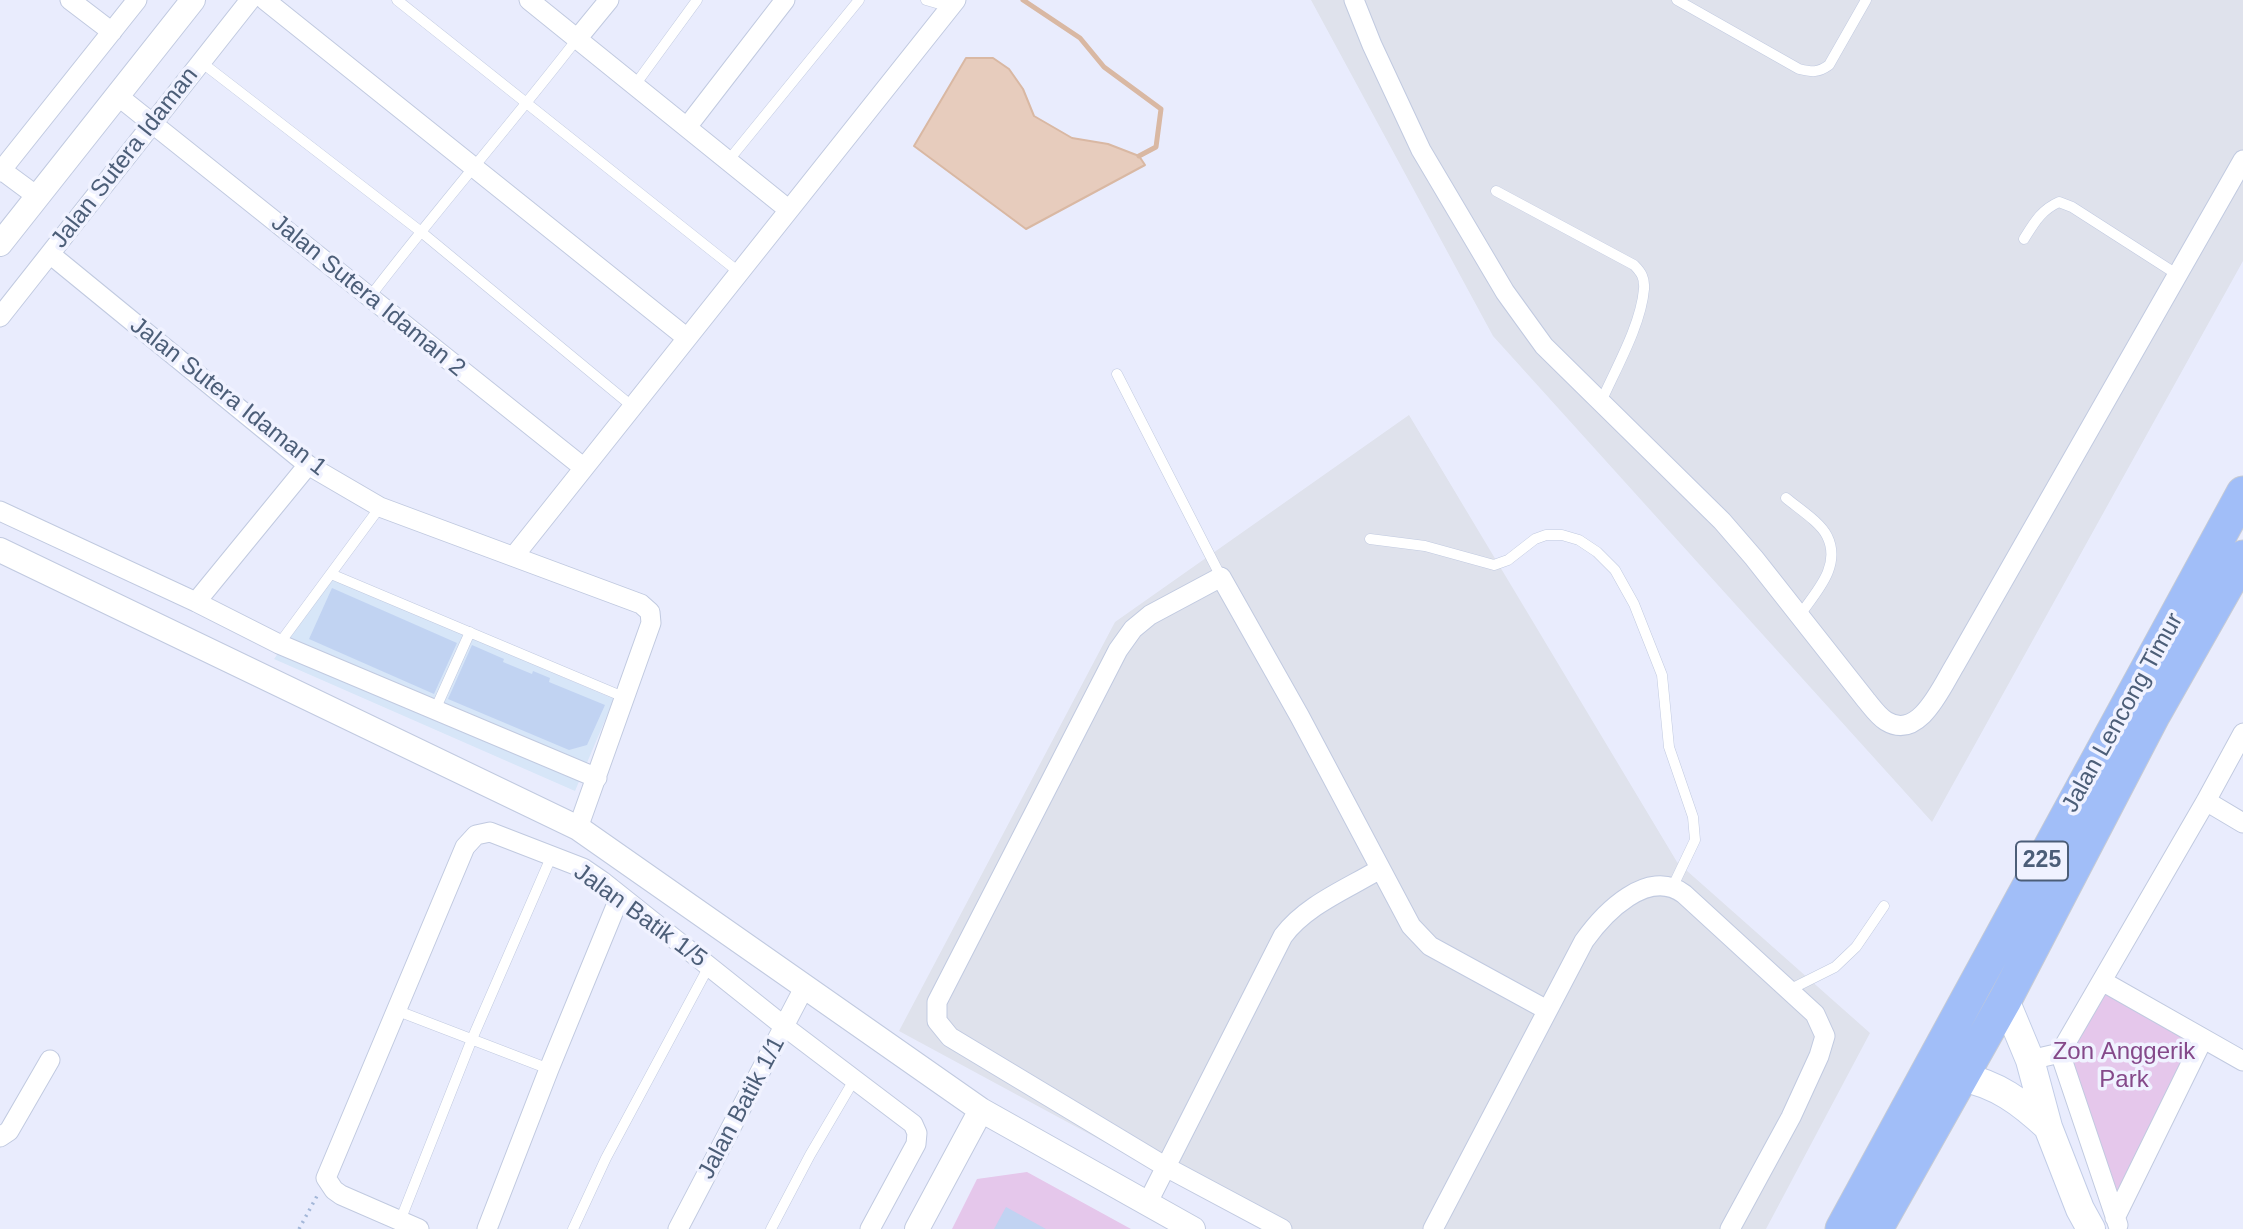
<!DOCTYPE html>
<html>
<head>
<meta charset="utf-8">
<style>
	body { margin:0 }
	canvas { display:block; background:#e9ecfd }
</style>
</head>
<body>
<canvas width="2243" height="1229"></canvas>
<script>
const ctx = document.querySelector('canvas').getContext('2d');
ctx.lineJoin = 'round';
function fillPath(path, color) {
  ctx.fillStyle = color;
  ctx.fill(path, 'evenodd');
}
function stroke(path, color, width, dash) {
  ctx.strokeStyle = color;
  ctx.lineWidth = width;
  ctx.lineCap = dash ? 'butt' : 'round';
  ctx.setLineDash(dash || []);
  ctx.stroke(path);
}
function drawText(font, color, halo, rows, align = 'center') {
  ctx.font = font + ' Helvetica,sans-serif';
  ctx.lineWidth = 7;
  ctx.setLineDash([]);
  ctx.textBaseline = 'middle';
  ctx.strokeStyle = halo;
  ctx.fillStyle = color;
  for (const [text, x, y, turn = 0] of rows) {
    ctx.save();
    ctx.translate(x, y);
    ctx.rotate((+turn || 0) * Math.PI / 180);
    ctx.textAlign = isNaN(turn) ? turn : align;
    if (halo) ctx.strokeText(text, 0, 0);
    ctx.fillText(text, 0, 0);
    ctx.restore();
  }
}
const commercial = new Path2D(`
	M333 579 614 699 575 791 274 659Z`);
const industrial = new Path2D(`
	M1311 0H2243V261L1932 822 1493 336Z
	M1409 415 1677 862 1870 1033 1766 1229H1265L899 1031 1115 622Z`);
const green = new Path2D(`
	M2104 992 2192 1044 2116 1201 2067 1063Z
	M1027 1172 1131 1229H952L977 1179Z`);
const water = new Path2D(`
	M966 58H993L1009 69 1023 89 1034 116 1072 138 1108 144 1139 156 1145 165 1026 229 914 146Z`);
const stream = new Path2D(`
	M1023 0 1080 38 1104 67 1161 109 1156 147 1139 156`);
const building = new Path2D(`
	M332 588 457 643 434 694 309 639Z
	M472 645 504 659 503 662 532 674 533 671 550 678 549 682 605 705 587 745 569 750 448 699Z
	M1006 1207 1046 1229H994Z`);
const path = new Path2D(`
	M299 1229 317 1196`);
const service = new Path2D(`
	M397 0 740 273
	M926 0 950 7
	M1677 0 1799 69C1812 72 1818 73 1829 65L1866 0
	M201 62 420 231 633 407
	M635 85 697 0
	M728 161 859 0
	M1496 191 1634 265C1641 272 1645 278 1644 289 1641 325 1616 368 1601 402
	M2024 239C2034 223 2041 210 2059 202L2072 207 2178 275
	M369 298C436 210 509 127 577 39
	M1117 374 1221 577
	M1786 498C1799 509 1820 522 1827 536 1842 566 1816 592 1799 616
	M1370 539 1425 546 1494 565 1508 560 1535 539 1546 535H1562L1579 540 1597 552 1615 570 1634 604 1662 675 1669 747 1693 817 1695 840 1673 886
	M331 574 626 698
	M279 644 380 507
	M435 710 470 632
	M1789 990 1835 967 1856 947 1884 906
	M398 1011 549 1069
	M400 1221 472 1039 552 855
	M573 1229 606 1158 709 966
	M771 1229 810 1155 854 1080`);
const minor = new Path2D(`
	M70 0 112 32
	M265 0 687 338
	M529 0 789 210
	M1354 0 1372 45 1421 150 1505 292 1544 346 1722 521 1754 558 1866 700C1872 707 1878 716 1886 721 1919 741 1941 688 1955 665L2243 160
	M577 39 609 0
	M118 96 584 468
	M687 127 785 0
	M0 169 38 197
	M0 172 137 0
	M50 254 308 465 380 507 641 604 650 612 651 623 578 828
	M0 317 250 0
	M0 511 196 602 279 644 597 778
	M514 556 956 0
	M196 602 308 465
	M2206 801 2243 823
	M2102 981 2243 1061
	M2060 1053 2118 1225
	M2030 1060 2060 1053 2206 801 2243 733
	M0 1137 9 1131 50 1060
	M1147 1204 1283 936C1306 905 1347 889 1380 869
	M2115 1218 2203 1039
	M419 1229 341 1195 334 1190 326 1178 465 847 476 835 490 832 583 868 602 881 785 1027 913 1124 917 1133 916 1144 870 1229
	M487 1229 549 1069 620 896
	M678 1229 805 986
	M1282 1229 1166 1167 950 1037 937 1021V1002L1118 650 1133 629 1150 615 1221 577 1300 717 1411 926 1430 946 1547 1010
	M1433 1229 1584 941C1604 913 1648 867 1684 894L1815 1014 1825 1036 1819 1056 1791 1117 1730 1229`);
const tertiary = new Path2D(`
	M0 244 193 0
	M0 550 578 828 981 1110 1193 1229
	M917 1229 981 1110`);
const secondary = new Path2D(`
	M2005 1000 2030 1060 2048 1127 2080 1209 2091 1229
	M1961 1077C1997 1084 2021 1102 2048 1127`);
const trunk = new Path2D(`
	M1842 1229 2243 493
	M1876 1229 2005 1000 2154 714 2243 557`);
const shields = [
	[2042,861,52]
];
const shieldNames = [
	["225",2042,861]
];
const streetNames = [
	["Jalan Sutera Idaman",125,158,-52],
	["Jalan Sutera Idaman 2",368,296,39],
	["Jalan Sutera Idaman 1",228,397,38],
	["Jalan Lencong Timur",2123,713,-61],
	["Jalan Batik 1/5",640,916,36],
	["Jalan Batik 1/1",742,1108,-62]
];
const parkNames = [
	["Zon Anggerik",2124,1052],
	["Park",2124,1080]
];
fillPath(commercial, '#d7e6f8');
fillPath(industrial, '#dfe2ec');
fillPath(green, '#e5c7eb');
fillPath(water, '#e7ccbd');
stroke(water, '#d9b8a3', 2);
stroke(stream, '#d9b8a3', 5);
fillPath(building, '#c1d3f2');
stroke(service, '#c1cae0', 11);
stroke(minor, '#c1cae0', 21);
stroke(tertiary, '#c1cae0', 26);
stroke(secondary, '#c2cde7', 30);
stroke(trunk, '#c6cbd4', 35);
stroke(path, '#a3b7d8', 3.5, [2, 5]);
stroke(service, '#fff', 10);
stroke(minor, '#fff', 19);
stroke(tertiary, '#fff', 24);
stroke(secondary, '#fff', 28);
stroke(trunk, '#a1bef8', 33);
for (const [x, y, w] of shields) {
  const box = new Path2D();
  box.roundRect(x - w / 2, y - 19.5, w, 39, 5);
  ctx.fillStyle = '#f0f2ff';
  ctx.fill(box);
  stroke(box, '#4c5e78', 2);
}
drawText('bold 23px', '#4c5e78', null, shieldNames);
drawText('24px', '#4c5e78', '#f0f2ff', streetNames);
drawText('24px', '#85498a', '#f0f2ff', parkNames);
</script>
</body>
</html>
